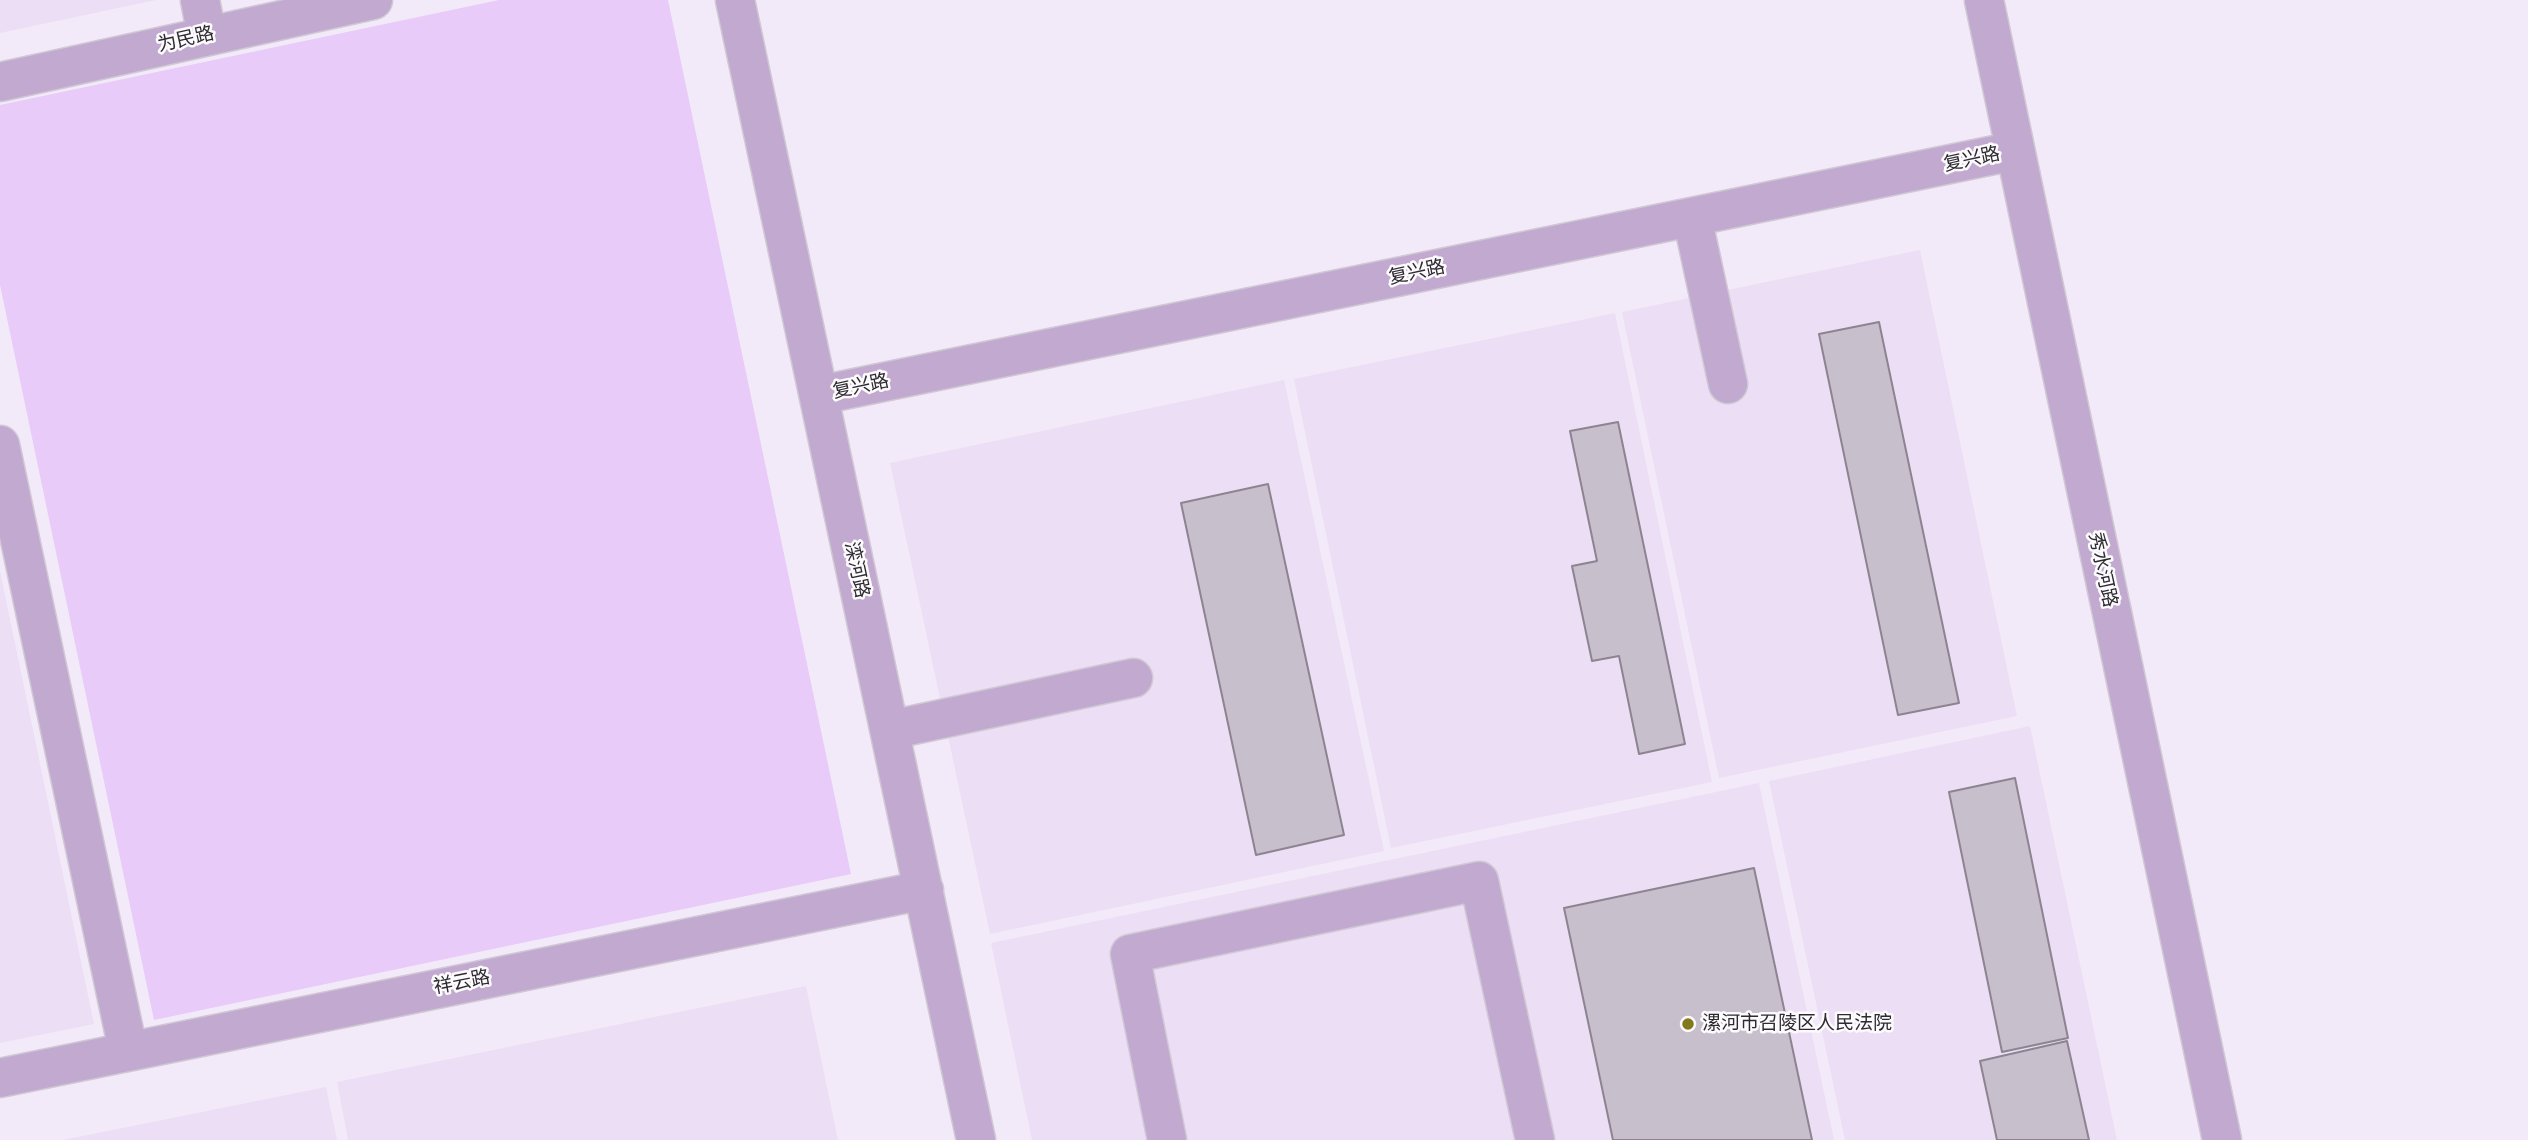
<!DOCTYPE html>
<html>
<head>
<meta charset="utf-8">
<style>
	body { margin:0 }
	canvas { display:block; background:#f3eaf9 }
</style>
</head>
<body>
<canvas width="2528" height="1140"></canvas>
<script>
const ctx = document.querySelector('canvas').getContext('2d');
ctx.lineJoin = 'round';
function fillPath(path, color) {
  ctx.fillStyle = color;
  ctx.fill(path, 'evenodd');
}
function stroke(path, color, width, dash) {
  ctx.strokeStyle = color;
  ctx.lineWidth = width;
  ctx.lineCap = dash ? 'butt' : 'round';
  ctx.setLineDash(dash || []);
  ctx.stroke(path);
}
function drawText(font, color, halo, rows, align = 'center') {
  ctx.font = font + ' "Times New Roman","Noto Sans SC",serif';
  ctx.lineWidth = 5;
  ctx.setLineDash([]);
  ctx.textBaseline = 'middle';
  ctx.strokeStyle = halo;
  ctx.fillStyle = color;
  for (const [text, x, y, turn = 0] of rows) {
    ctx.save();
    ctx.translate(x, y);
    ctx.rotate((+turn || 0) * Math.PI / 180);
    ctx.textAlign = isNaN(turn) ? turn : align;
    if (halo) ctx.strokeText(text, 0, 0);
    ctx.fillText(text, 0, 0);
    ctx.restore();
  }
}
const built = new Path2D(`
	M0 0H156L0 33Z
	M1920 250 2017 716 1719 778 1622 312Z
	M1615 313 1712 782 1391 848 1294 379Z
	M1284 380 1384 851 990 934 890 463Z
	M0 571 94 1024 0 1043Z
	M2030 726 2117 1140H1845L1769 781Z
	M1759 783 1834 1140H1032L991 943Z
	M806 986 838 1140H348L337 1082Z
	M326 1087 337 1140H63Z`);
const green = new Path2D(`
	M499 0H668L851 874 154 1020 0 285V105Z`);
const building = new Path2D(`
	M1879 322 1959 703 1898 715 1819 334Z
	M1618 422 1685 744 1639 754 1619 656 1592 661 1572 566 1597 561 1570 431Z
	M1268 484 1344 835 1256 855 1181 503Z
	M2015 778 2068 1038 2002 1052 1949 792Z
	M1754 868 1812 1140H1613L1564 908Z
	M2067 1041 2089 1140H1997L1980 1061Z`);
const minor = new Path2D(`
	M200 0 207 36
	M735 0 976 1140
	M1984 0 2222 1140
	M0 82 373 0
	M1692 217 1728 384
	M820 395 2014 151
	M0 445 128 1050
	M890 730 1133 678
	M0 1078 924 890
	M1167 1140 1130 954 1479 881 1535 1140`);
const markers = [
	[1688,1024,7,"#82791d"]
];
const streetNames = [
	["为民路",186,40,-13],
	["复兴路",1972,160,-12],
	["复兴路",1417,273,-12],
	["复兴路",861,387,-12],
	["滦河路",856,570,78],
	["秀水河路",2102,570,78],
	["祥云路",462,983,-11]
];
const poiNames = [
	["漯河市召陵区人民法院",1702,1024]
];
fillPath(built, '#ecdef4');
fillPath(green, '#e8cbf8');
fillPath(building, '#c8bfcd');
stroke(building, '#8c8491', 2);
stroke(minor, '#d0c8d5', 41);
stroke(minor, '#c1a9cf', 38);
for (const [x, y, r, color] of markers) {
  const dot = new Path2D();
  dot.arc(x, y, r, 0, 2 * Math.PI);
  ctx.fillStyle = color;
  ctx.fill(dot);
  stroke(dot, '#fcfafd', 2.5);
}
drawText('19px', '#2e2b30', '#fcfafd', streetNames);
drawText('19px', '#2e2b30', '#fcfafd', poiNames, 'left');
</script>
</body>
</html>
